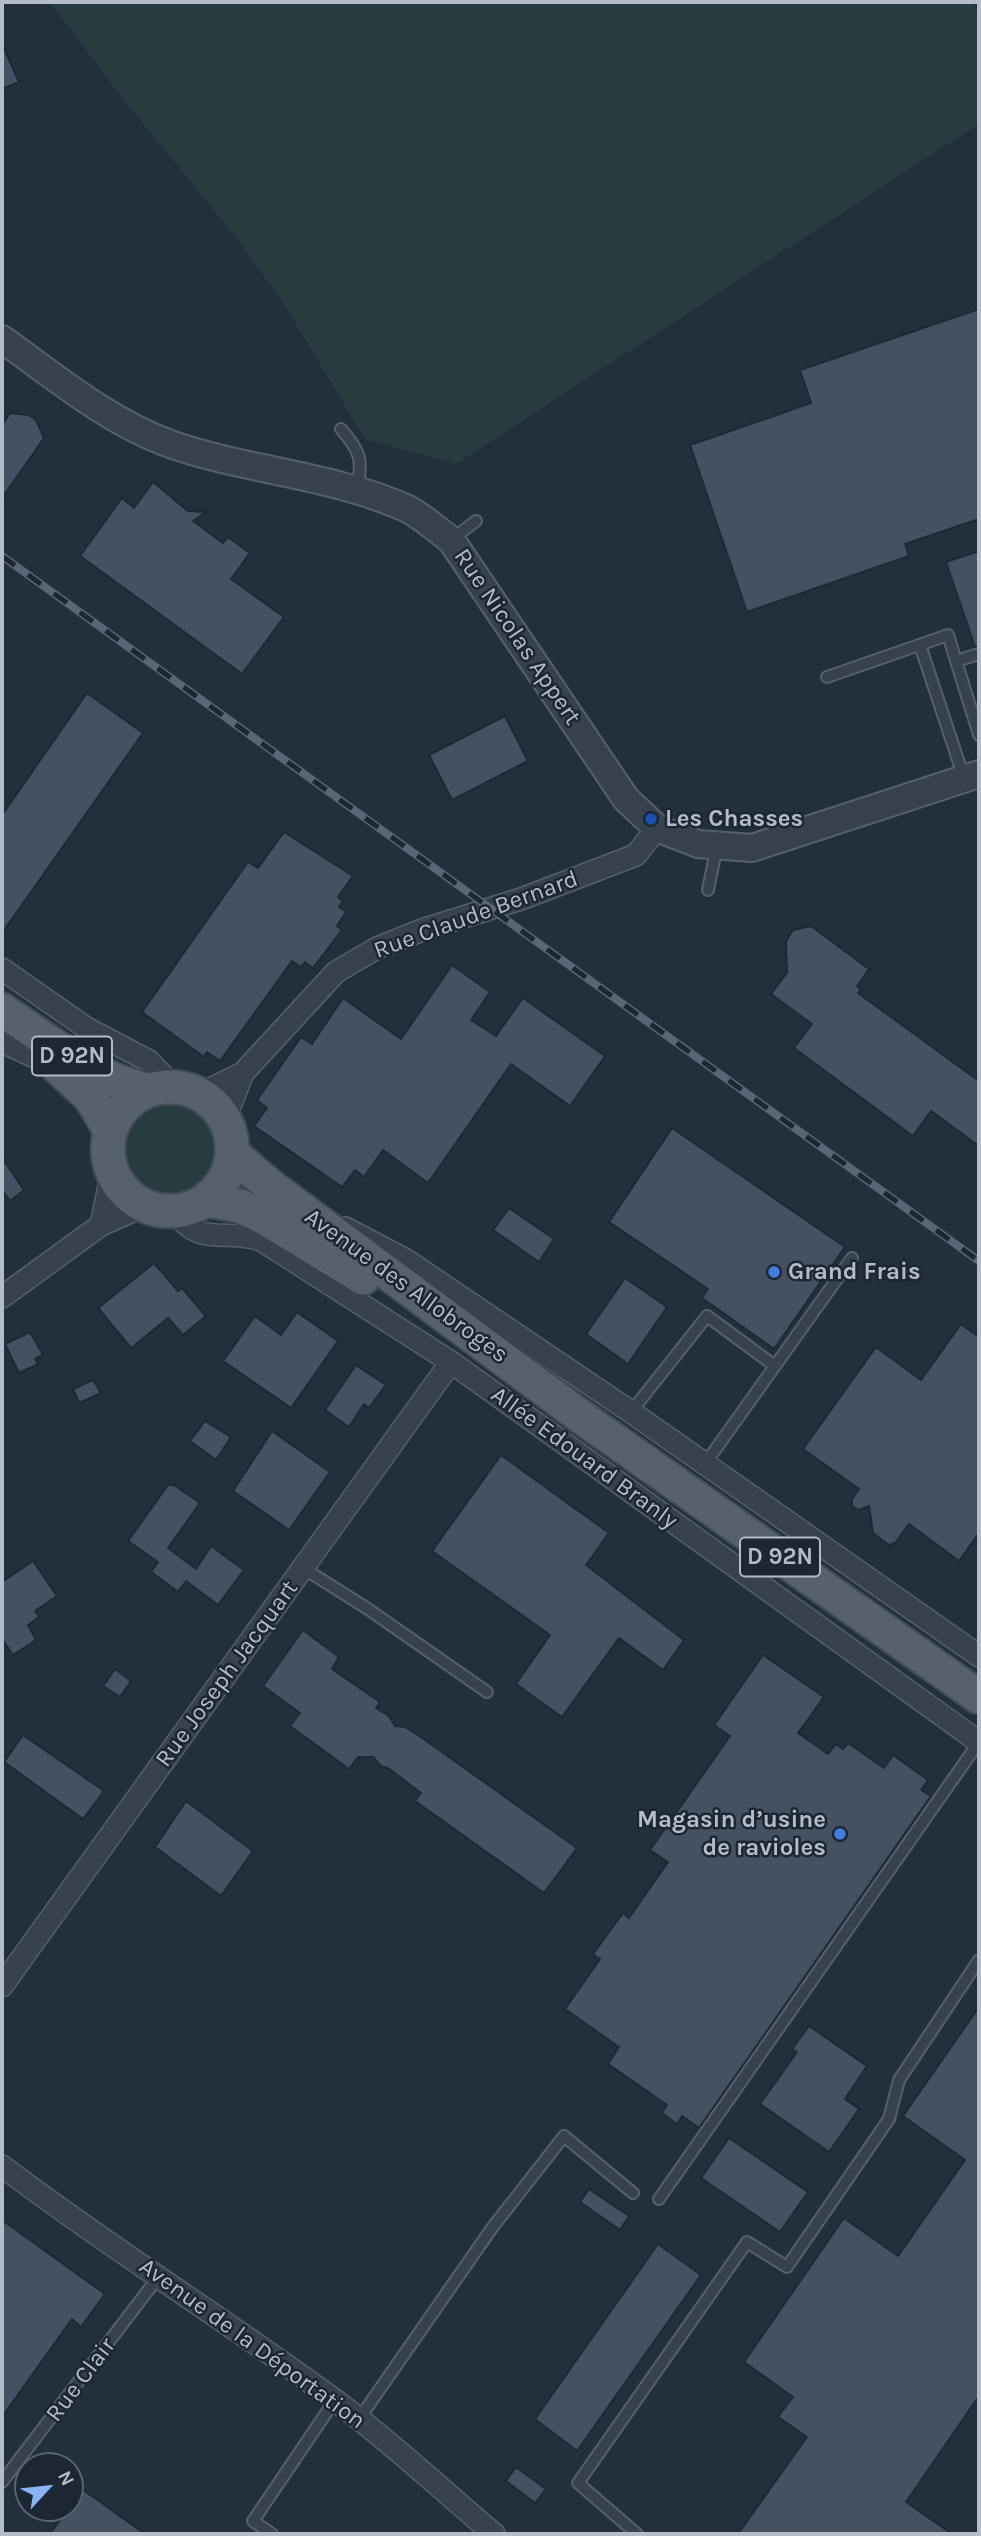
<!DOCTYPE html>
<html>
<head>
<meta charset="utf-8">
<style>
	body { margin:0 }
	#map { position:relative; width:981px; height:2536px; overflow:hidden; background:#242f3e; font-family:Karla,sans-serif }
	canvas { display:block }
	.frame { position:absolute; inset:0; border:4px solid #b4bcc9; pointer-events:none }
	.north { position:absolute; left:14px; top:2452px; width:70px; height:70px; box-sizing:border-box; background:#1d2633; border:2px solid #59626f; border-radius:50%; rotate:63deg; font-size:19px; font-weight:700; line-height:28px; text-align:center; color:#b4bcc9 }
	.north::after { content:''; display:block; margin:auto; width:24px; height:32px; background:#8ab4f8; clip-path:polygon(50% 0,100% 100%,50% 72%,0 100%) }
</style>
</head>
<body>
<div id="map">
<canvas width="981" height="2536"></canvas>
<div class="frame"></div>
<div class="north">N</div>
</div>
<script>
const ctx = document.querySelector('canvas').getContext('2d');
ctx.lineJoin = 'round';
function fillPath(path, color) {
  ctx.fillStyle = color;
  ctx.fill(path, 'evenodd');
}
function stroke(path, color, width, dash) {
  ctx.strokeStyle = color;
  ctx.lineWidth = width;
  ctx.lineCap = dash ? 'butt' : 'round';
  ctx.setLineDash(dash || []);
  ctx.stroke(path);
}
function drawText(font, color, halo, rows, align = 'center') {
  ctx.font = font + ' Karla,sans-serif';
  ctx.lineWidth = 5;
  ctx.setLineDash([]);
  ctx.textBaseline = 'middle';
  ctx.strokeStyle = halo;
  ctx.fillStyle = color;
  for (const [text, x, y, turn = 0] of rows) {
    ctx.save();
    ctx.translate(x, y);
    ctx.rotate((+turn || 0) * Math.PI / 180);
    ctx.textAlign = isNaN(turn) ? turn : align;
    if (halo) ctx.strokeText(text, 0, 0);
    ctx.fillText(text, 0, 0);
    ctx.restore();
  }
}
const green = new Path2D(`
	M50 2H972L979 13V124L456 464 365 439 282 301 231 231 126 103Z
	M122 1148a47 47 0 1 1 94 0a47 47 0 1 1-94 0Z`);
const building = new Path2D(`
	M2 44 19 82 2 89Z
	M979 309V519L905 544 909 556 747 612 690 445 811 403 800 370Z
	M10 413 29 415 36 420 44 438 2 498V425Z
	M153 482 188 511 206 512 193 521 223 543 228 537 250 553 231 579 284 617 242 674 80 556 122 498 134 508Z
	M979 551V646L975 647 946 562Z
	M87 693 143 733 2 933V815Z
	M505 716 528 761 452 800 429 755Z
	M284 832 353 876 338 897 343 901 339 907 346 912 337 926 342 930 313 968 305 962 301 967 292 961 220 1061 207 1052 204 1057 142 1012 248 862 258 868Z
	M811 926 869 969 857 986 861 989 858 993 979 1081V1146L931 1111 913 1136 794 1048 812 1024 771 994 787 973 786 941 793 930Z
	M452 965 490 992 471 1020 496 1036 523 998 605 1056 570 1106 511 1064 428 1183 383 1150 364 1177 355 1170 342 1187 254 1126 267 1108 257 1100 301 1037 312 1044 343 998 401 1039Z
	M672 1128 845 1247 774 1349 702 1298 708 1289 609 1222Z
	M2 1158 24 1190 10 1201 2 1190Z
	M509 1208 554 1239 539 1262 493 1230Z
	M154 1263 178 1291 182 1288 206 1316 183 1335 168 1318 131 1348 98 1308Z
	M625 1278 667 1307 628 1364 586 1334Z
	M297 1312 338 1341 291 1408 223 1361 255 1316 281 1335Z
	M961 1324 979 1337V1533L959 1561 909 1524 895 1543 889 1545 873 1533 869 1506 859 1510 852 1506V1499L859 1489 803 1449 876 1347 921 1380Z
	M30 1332 43 1355 35 1359 38 1364 19 1373 5 1344Z
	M356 1365 386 1385 369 1408 364 1404 349 1427 325 1410Z
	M93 1380 101 1393 79 1403 73 1389Z
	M205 1421 231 1437 216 1460 190 1441Z
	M272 1431 330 1472 289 1530 233 1491Z
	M501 1455 609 1533 586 1565 684 1640 663 1670 619 1638 562 1717 516 1684 550 1635 432 1551Z
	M168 1485H174L200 1503 168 1548 196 1569 211 1546 244 1570 218 1605 186 1581 178 1592 151 1572 158 1562 128 1541Z
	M33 1561 57 1596 35 1611 39 1617 28 1625 36 1640 13 1655 2 1639V1582Z
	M303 1630 339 1657 332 1669 380 1702 376 1708 389 1716 395 1726 405 1727 418 1735 577 1848 544 1893 415 1801 421 1793 388 1768 381 1766 373 1757H358L349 1769 290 1726 300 1713 263 1686Z
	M763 1655 824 1697 798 1733 828 1754 836 1744 843 1749 848 1743 884 1768 893 1755 928 1780 921 1790 931 1796 699 2128 682 2116 677 2124 662 2113 667 2105 608 2064 619 2047 565 2009 600 1959 593 1954 623 1913 629 1918 668 1862 650 1850 730 1736 714 1725Z
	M115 1669 131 1681 120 1697 103 1686Z
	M23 1735 104 1791 83 1819 4 1762Z
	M186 1801 253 1851 221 1896 155 1847Z
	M979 2007V2396L906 2502 952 2534H738L807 2437 778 2417 793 2397 744 2362 844 2218 898 2256 965 2160 903 2116Z
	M809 2026 867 2066 845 2099 859 2109 829 2152 760 2104 797 2052 792 2049Z
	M729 2138 808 2192 780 2232 701 2178Z
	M589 2189 629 2216 620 2230 580 2202Z
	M2 2220 105 2294 81 2327 72 2319 2 2417Z
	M658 2244 701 2275 577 2451 535 2419Z
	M516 2467 546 2489 535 2503 506 2481Z
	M82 2489 145 2534H50Z`);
const service = new Path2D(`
	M341 429C361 452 363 460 357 490
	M451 540 476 521
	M920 645 964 778
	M956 661 979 654
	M827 677 948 635 979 735
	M708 890 717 846
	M775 1366 852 1258
	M631 1412 707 1316 775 1366 705 1464
	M303 1568 368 1609 487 1692
	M659 2199 979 1742
	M359 2419 492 2228 564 2136 633 2193
	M2 2482 159 2276
	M272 2534 253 2521 335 2400
	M637 2534 578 2483 747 2242 787 2267 889 2119 899 2080 979 1960`);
const minor = new Path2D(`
	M2 969 88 1029 149 1061 173 1086
	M2 1042 35 1057 46 1056
	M200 1094 243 1073
	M225 1119 243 1073 336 972 377 948 422 930 521 899 636 855 657 828
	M175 1212C200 1248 225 1228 261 1240L451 1362 979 1742
	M101 1225 112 1172
	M345 1228 406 1260 631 1412 979 1656
	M2 1297 101 1225 144 1206
	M2 1986 451 1362
	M2 2166C110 2248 226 2320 336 2401 391 2442 442 2490 494 2534`);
const tertiary = new Path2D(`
	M2 339C55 377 110 423 173 445 249 471 333 475 408 509 423 517 437 530 451 540L626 799 657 828 698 844 752 848 979 774`);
const primary = new Path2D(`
	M2 1010C47 1039 95 1080 148 1090
	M48 1058 91 1098 110 1130
	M108 1149a62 62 0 1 1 124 0a62 62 0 1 1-124 0Z
	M233 1154 269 1185 580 1416 979 1697
	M207 1200 240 1206 263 1217 363 1278`);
const rail = new Path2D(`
	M2 556 979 1261`);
const markers = [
	[651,819,7,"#1a4fb4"],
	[774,1272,7,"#3f7fe0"],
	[840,1834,7,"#3f7fe0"]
];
const shields = [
	[72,1056,80],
	[780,1557,80]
];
const shieldNames = [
	["D 92N",72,1056],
	["D 92N",780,1557]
];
const streetNames = [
	["Rue Nicolas Appert",517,637,56],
	["Rue Claude Bernard",476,915,-20],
	["Avenue des Allobroges",406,1286,36],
	["Allée Edouard Branly",584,1458,36],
	["Rue Joseph Jacquart",227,1674,-54],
	["Avenue de la Déportation",252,2344,36],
	["Rue Clair",81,2380,-53]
];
const poiNames = [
	["Les Chasses",665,819],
	["Grand Frais",788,1272],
	["Magasin d’usine",826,1820,"right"],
	["de ravioles",826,1848,"right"]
];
fillPath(green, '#263c3f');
fillPath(building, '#455162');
stroke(building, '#1f2835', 2);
stroke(service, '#565f6c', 14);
stroke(minor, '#565f6c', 24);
stroke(tertiary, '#565f6c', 30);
stroke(primary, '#414a57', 37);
stroke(service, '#38414e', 10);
stroke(minor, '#38414e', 21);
stroke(tertiary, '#38414e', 26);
stroke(primary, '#56606e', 33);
stroke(rail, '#5a6575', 8);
stroke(rail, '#1d2633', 5, [16]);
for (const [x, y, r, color] of markers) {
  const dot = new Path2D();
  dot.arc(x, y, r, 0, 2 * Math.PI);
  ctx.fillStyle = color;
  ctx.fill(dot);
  stroke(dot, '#1d2633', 2.5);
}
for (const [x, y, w] of shields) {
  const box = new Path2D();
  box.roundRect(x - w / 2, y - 19.5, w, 39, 5);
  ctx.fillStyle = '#1d2633';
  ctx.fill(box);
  stroke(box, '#b4bcc9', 2);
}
drawText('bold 23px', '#b4bcc9', null, shieldNames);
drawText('24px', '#b4bcc9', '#1d2633', streetNames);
drawText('bold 24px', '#b4bcc9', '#1d2633', poiNames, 'left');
</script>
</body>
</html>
